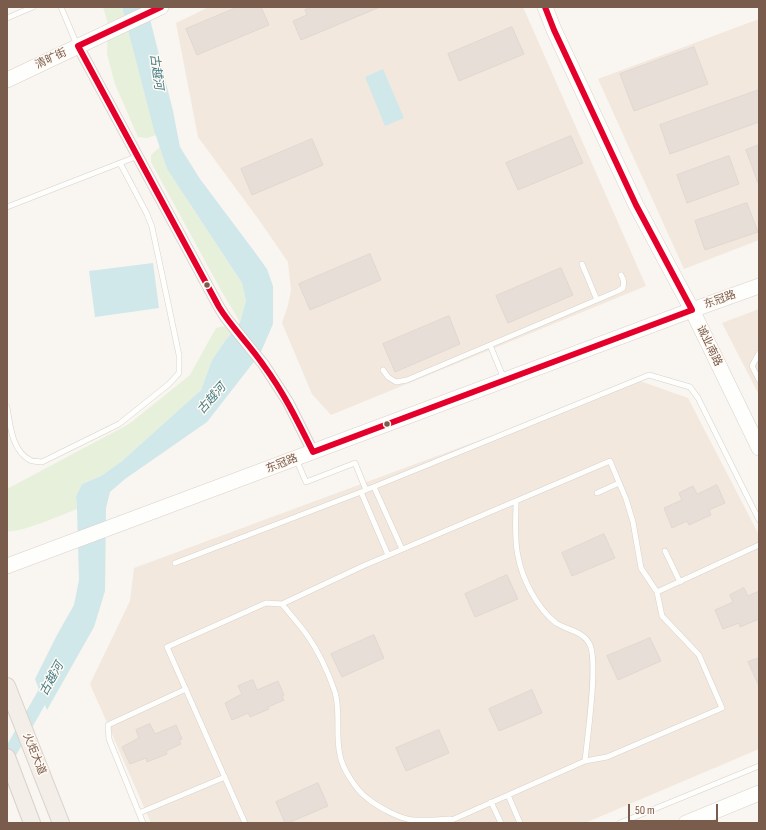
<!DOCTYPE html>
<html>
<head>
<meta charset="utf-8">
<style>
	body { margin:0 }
	#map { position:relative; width:766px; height:830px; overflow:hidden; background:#f9f5f0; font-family:"Sofia Sans Condensed",sans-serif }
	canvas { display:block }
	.frame { position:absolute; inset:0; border:8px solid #7a5c4d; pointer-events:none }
	.scale { position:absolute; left:628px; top:804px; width:90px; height:18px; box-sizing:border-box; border:2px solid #7a5c4d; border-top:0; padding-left:5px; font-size:12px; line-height:14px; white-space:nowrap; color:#7a5c4d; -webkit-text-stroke:3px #fffaf3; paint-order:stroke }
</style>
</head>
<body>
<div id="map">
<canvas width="766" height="830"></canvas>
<div class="frame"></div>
<div class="scale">50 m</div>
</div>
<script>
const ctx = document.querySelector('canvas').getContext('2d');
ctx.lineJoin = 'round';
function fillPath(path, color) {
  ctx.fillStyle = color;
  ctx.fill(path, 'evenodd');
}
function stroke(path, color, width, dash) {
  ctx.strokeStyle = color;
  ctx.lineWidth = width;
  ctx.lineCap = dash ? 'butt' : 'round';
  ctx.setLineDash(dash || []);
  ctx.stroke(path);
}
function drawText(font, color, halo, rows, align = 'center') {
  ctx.font = font + ' "Sofia Sans Condensed","Noto Sans SC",sans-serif';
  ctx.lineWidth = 3;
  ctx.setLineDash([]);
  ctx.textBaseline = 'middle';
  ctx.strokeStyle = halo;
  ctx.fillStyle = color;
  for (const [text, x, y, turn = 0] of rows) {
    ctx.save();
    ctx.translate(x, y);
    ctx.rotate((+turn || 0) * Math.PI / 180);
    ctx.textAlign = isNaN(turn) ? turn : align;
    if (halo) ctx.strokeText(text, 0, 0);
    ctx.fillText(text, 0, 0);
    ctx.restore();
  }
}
const residential = new Path2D(`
	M209 7H523L646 286 331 415 312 394 282 323 288 305 291 290 288 262 259 220 198 137 176 23Z
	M759 19V240L684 269 598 79Z
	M759 309V395L722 323Z
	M640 381 688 398 759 535V749L585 823H151L90 684 130 601 134 568Z`);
const green = new Path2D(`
	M103 7H122L156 135 147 138 138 137 115 84 107 54 108 24Z
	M160 147 167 169 242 283 246 301 240 322 222 292 151 162V155Z
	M225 326 232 331 212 360 201 390 122 461 101 476 82 484 76 496 77 509C64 514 18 534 7 531V489L129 424 190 375 216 328Z`);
const water = new Path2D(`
	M122 7H147L173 111 180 147 200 179 254 251 267 269 273 286V324L260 354 207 422 125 479 110 492 106 508 105 591 94 627 47 710 35 679 57 635 74 605 79 580 77 509 76 496 82 484 101 476 122 461 201 390 212 360 225 341 240 322 246 301 242 283 167 169 154 130Z
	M383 69 404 118 385 126 365 77Z
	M153 263 159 308 95 317 89 271Z`);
const canal = new Path2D(`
	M7 758 50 683`);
const building = new Path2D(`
	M238 7H261L269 25 197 55 186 29Z
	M312 7H380L301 40 293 21 307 15 305 10Z
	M512 27 524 54 459 81 448 54Z
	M694 47 708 84 634 111 620 74Z
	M759 90V122L670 154 660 125Z
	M571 136 583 163 518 190 506 163Z
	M312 139 323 165 252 195 241 169Z
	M759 145V183H758L746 150Z
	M729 156 739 184 687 203 677 175Z
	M747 203 758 232 705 250 695 221Z
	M370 254 381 280 310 310 299 284Z
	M561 268 573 295 508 323 496 296Z
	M449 316 460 344 395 372 383 344Z
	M717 485 725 503 709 510 711 515 689 525 687 521 672 528 664 508 682 500 679 493 693 486 697 494Z
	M604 534 615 558 572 576 562 553Z
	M507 575 518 599 475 617 465 594Z
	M744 588 748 596 759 591V619L740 627 739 623 723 629 715 610 733 602 730 595Z
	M374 635 384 658 342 677 331 654Z
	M650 638 661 661 618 680 607 656Z
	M759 658V686L748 662Z
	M253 680 257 690 278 681 284 695 282 696 284 700 268 707 269 709 250 717 248 713 232 720 225 703 242 694 238 686Z
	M532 690 542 713 499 731 489 709Z
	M150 724 155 734 176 725 182 739 179 740 181 744 166 751 167 754 147 762 146 758 130 764 122 747 139 738 136 730Z
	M439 730 449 753 406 771 396 748Z
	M318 783 328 806 288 823H285L276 802Z`);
const lane = new Path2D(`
	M61 7 77 45
	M7 18 33 7
	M7 207 138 156
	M582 264 597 300
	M490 345 504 379
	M759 353 752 366 759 380
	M383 370 388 377 396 382 407 380 618 291 623 288C624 282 624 280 621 275
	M7 407C10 425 12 451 30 460 33 462 38 461 42 462L119 424 169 384 179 373V355L152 227 147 214 120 163
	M296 459 306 482 355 463 366 490
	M374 487 402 549
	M361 492 388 555
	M597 493 619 483
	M516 501C516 519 514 538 518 556 522 579 537 608 556 623 567 630 582 631 589 643 599 658 587 740 585 761
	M665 551 680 582
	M175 563 361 492 649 375 690 387 698 398 759 520
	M657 592 759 545
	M282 604C290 614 299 624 307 635 319 652 328 672 335 692 341 713 335 734 340 755 342 768 356 790 367 798 378 807 400 819 413 820 425 821 438 820 450 819
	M508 795 520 823
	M491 802 501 823
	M139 813 225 777
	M143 823 109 739 108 725 186 689
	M245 823 167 647 266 603 282 604 363 566 610 461 626 499 633 522 641 568 657 592 662 616 699 655 722 708 607 757 585 761 445 823
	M620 823 759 766`);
const street = new Path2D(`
	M78 46 219 307 226 318 264 365 288 402 313 452`);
const secondary = new Path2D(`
	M545 7 554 30 636 205 692 310 759 448
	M7 80 161 7
	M7 566 692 310 759 286
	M686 823 759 793`);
const primary = new Path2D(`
	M7 686 61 823
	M7 757 32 823`);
const bus1 = new Path2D(`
	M161 7 78 46 219 307C232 328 250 345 264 366 284 393 298 422 313 452L692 310 636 205 554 30 545 7`);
const markers = [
	[207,285,3.5,"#7a5c4d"],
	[387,424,3.5,"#7a5c4d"]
];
const streetNames = [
	["清旷街",51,59,-25],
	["东冠路",720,300,-19],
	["诚业南路",709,346,64],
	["东冠路",282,464,-21],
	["火炬大道",34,754,68]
];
const waterNames = [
	["古越河",156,72,82],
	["古越河",212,399,-49],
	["古越河",52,679,-61]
];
fillPath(residential, '#f2e8de');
fillPath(green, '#e7f0db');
fillPath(water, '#d0e8ea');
stroke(canal, '#d0e8ea', 13);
fillPath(building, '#e6ded7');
stroke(building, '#e2d8d2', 1);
stroke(lane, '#d7d1cb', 6);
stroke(street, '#d7d1cb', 12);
stroke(secondary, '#d9d2cb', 16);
stroke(primary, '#dad1cc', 18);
stroke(lane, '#fefefd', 5);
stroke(street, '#fefefd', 10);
stroke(secondary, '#fefefd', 15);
stroke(primary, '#f3eee8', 16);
stroke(bus1, '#e4002b', 6);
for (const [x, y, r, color] of markers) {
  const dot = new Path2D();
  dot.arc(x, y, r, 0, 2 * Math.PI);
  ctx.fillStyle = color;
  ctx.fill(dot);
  stroke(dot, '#fffaf3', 1.5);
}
drawText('11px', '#7a5c4d', '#fffaf3', streetNames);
drawText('italic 12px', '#437c86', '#fffaf3', waterNames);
</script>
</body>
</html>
